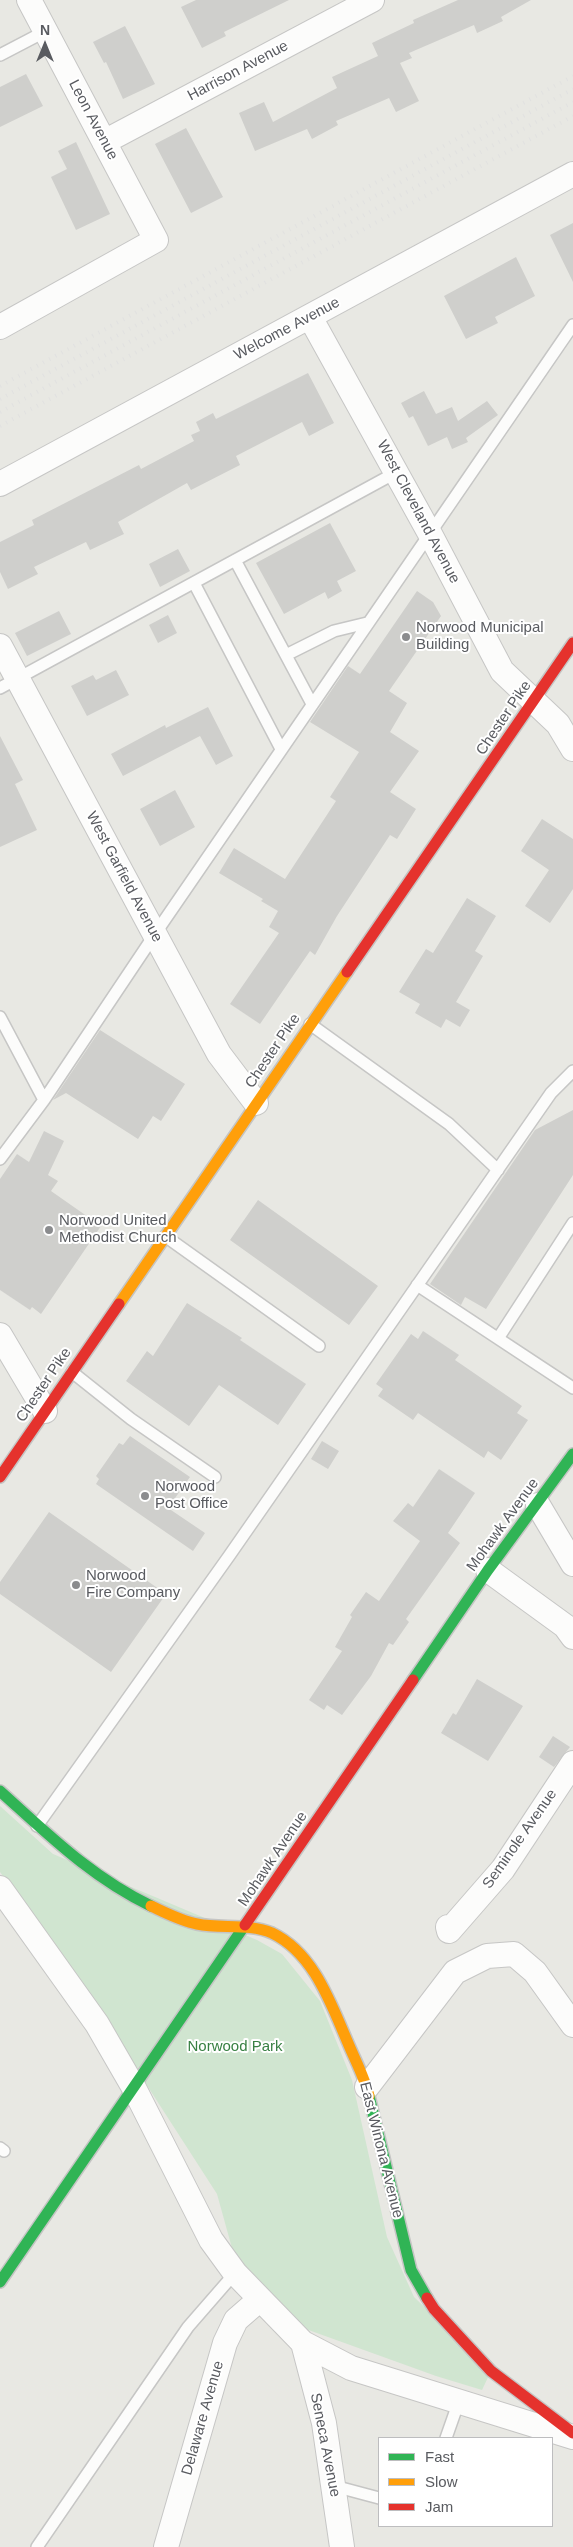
<!DOCTYPE html>
<html>
<head>
<meta charset="utf-8">
<style>
	body { margin:0 }
	#map { position:relative; width:573px; height:2547px; overflow:hidden; background:#e8e8e3; font-family:Arial,sans-serif }
	canvas { display:block }
	.legend { position:absolute; left:378px; top:2437px; width:175px; height:90px; box-sizing:border-box; background:#fff; border:1px solid #bdbdbf; margin:0; padding:6px 9px; list-style:none; font-size:15px; color:#595b60 }
	.legend li { display:flex; align-items:center; gap:10px; height:25px }
	.legend b { width:25px; border:1px solid #bdbdbf }
	.north { position:absolute; left:20px; top:20px; width:50px; height:50px; -webkit-text-stroke:4px #fff; paint-order:stroke; rotate:0deg; font-size:14px; font-weight:700; line-height:20px; text-align:center; color:#595b60 }
	.north::after { content:''; display:block; margin:auto; width:18px; height:22px; background:#595b60; clip-path:polygon(50% 0,100% 100%,50% 72%,0 100%) }
</style>
</head>
<body>
<div id="map">
<canvas width="573" height="2547"></canvas>
<ul class="legend">
<li><b style="height:6px;background:#30b455"></b>Fast</li>
<li><b style="height:6px;background:#ff9f0a"></b>Slow</li>
<li><b style="height:6px;background:#e5322d"></b>Jam</li>
</ul>
<div class="north">N</div>
</div>
<script>
const ctx = document.querySelector('canvas').getContext('2d');
ctx.lineJoin = 'round';
function fillPath(path, color) {
  ctx.fillStyle = color;
  ctx.fill(path, 'evenodd');
}
function stroke(path, color, width, dash) {
  ctx.strokeStyle = color;
  ctx.lineWidth = width;
  ctx.lineCap = dash ? 'butt' : 'round';
  ctx.setLineDash(dash || []);
  ctx.stroke(path);
}
function drawText(font, color, halo, rows, align = 'center') {
  ctx.font = font + ' Arial,sans-serif';
  ctx.lineWidth = 4;
  ctx.setLineDash([]);
  ctx.textBaseline = 'middle';
  ctx.strokeStyle = halo;
  ctx.fillStyle = color;
  for (const [text, x, y, turn = 0] of rows) {
    ctx.save();
    ctx.translate(x, y);
    ctx.rotate((+turn || 0) * Math.PI / 180);
    ctx.textAlign = isNaN(turn) ? turn : align;
    if (halo) ctx.strokeText(text, 0, 0);
    ctx.fillText(text, 0, 0);
    ctx.restore();
  }
}
const green = new Path2D(`
	M0 1806 53 1854 257 1940 282 1954 320 2001 352 2080 387 2237 414 2297 491 2371 482 2390 436 2376 278 2319 240 2277 217 2194 81 1983 0 1872Z`);
const building = new Path2D(`
	M196 0H289L224 32 226 36 202 48 181 7Z
	M458 0H531L501 17 503 21 477 33 474 25 409 53 412 58 400 63 419 101 396 112 389 98 336 121 338 125 312 139 307 129 255 151 239 113 264 102 273 122 337 88 332 77 378 56 372 43 414 23 413 20Z
	M125 26 155 84 123 99 106 62 104 63 93 42Z
	M26 74 43 106 0 127V87Z
	M186 128 223 197 191 213 155 144Z
	M76 142 110 214 76 230 51 177 67 169 58 151Z
	M573 223V282L550 235Z
	M516 257 535 296 495 317 498 323 466 339 444 296Z
	M308 373 334 423 309 436 302 422 236 456 240 465 191 490 187 483 118 522 124 534 90 550 86 542 34 567 38 574 8 589 0 572V542L34 525 32 520 139 465 141 469 194 441 191 435 200 431 196 422 213 413 216 419Z
	M424 391 436 414 452 407 458 421 487 401 498 415 466 438 468 442 452 449 447 437 428 446 413 416 409 418 401 403Z
	M330 523 356 571 337 581 342 591 328 599 325 592 284 614 256 563Z
	M178 549 190 571 160 587 149 564Z
	M417 591 433 602 441 616 389 691 407 703 390 732 419 751 390 792 416 809 397 839 390 835 337 916 315 955 310 951 260 1024 230 1004 279 933 269 927 278 911 261 901 263 899 219 873 234 848 285 879 336 801 330 797 359 752 310 722 348 666 360 674Z
	M59 611 71 634 27 656 15 633Z
	M168 615 177 633 158 643 149 625Z
	M116 670 129 695 87 716 71 686 93 675 96 680Z
	M208 707 233 756 216 765 200 736 123 776 111 754 165 725 166 728Z
	M0 736 23 780 15 784 37 830 0 847Z
	M175 790 195 827 160 846 140 809Z
	M542 819 573 839V889L550 923 525 906 549 870 521 851Z
	M467 898 496 916 475 951 483 956 456 1002 470 1010 460 1027 446 1019 441 1028 415 1013 420 1004 399 992 426 949 433 953Z
	M100 1030 185 1084 161 1121 153 1116 138 1139 66 1093 53 1100Z
	M573 1110V1175L486 1309 465 1297 461 1305 430 1284 535 1130Z
	M44 1131 64 1141 48 1175 58 1181 51 1191 101 1226 41 1314 32 1307 30 1310 0 1290V1179L17 1154 29 1162Z
	M258 1200 378 1286 349 1325 230 1240Z
	M187 1303 242 1338 240 1340 306 1384 278 1425 219 1385 189 1426 126 1381 147 1351 153 1356Z
	M423 1331 459 1355 455 1360 522 1406 517 1413 528 1420 501 1460 488 1451 484 1458 418 1413 413 1420 378 1396 383 1389 376 1384 411 1334 418 1339Z
	M130 1436 190 1477 168 1508 205 1533 193 1551 96 1484 99 1479 96 1476 119 1443 123 1445Z
	M322 1441 339 1451 328 1469 311 1459Z
	M439 1469 475 1493 448 1533 460 1543 406 1619 409 1622 393 1645 389 1643 371 1676 342 1715 327 1705 324 1710 309 1700 342 1651 335 1647 352 1617 350 1615 366 1592 379 1601 420 1541 393 1521 408 1503 413 1507Z
	M49 1512 166 1594 111 1672 0 1594V1582Z
	M477 1679 523 1706 488 1761 441 1733 453 1713 456 1715Z
	M553 1736 570 1747 554 1767 539 1757Z`);
const lane = new Path2D(`
	M0 55 46 31
	M235 560 312 704
	M194 583 281 749
	M286 655 334 631 367 623
	M0 688 397 472
	M0 1017 44 1100
	M310 1024 449 1124 498 1170
	M0 1159 44 1100 155 934 573 325
	M165 1236 319 1346
	M417 1285 573 1388
	M499 1337 573 1223
	M72 1372 131 1419 215 1477
	M37 1826 229 1556 551 1093 573 1071
	M0 2148 4 2151
	M446 2438 459 2401
	M334 2486 379 2498
	M37 2547 188 2327 235 2273`);
const street = new Path2D(`
	M104 142 372 0
	M310 317 429 532 502 671 558 724 573 749
	M0 327 156 240 29 0
	M0 484 573 174
	M0 646 219 1054 256 1103
	M0 1335 45 1411
	M538 1505 573 1564
	M488 1570 565 1626 573 1637
	M0 1888 97 2024 134 2088 211 2240 235 2273 303 2343 351 2368 573 2437
	M448 1927 449 1931 503 1869 573 1763
	M367 2087 455 1972 487 1956 514 1954 535 1972 573 2025
	M303 2343 324 2423 342 2547
	M166 2547 225 2343 236 2320 259 2300`);
const fast = new Path2D(`
	M413 1680 488 1570 573 1454
	M0 1791C49 1835 91 1877 151 1906
	M369 2096 411 2270 427 2298
	M0 2282 245 1925`);
const slow = new Path2D(`
	M119 1304 347 972
	M151 1906C166 1913 181 1921 197 1924 221 1929 249 1923 272 1933 314 1953 331 2004 348 2043 355 2060 365 2078 369 2096`);
const jam = new Path2D(`
	M347 972 573 643
	M0 1477 119 1304
	M245 1925 413 1680
	M427 2298 434 2309 491 2371 573 2433`);
const rail = new Path2D(`
	M0 386 573 76
	M0 399 573 89
	M0 412 573 102
	M0 426 573 116`);
const markers = [
	[406,637,5,"#8b8c8e"],
	[49,1230,5,"#8b8c8e"],
	[145,1496,5,"#8b8c8e"],
	[76,1585,5,"#8b8c8e"]
];
const streetNames = [
	["Harrison Avenue",238,71,-28],
	["Leon Avenue",93,120,62],
	["Welcome Avenue",287,329,-28],
	["West Cleveland Avenue",418,512,62],
	["Chester Pike",504,718,-56],
	["West Garfield Avenue",124,877,62],
	["Chester Pike",273,1051,-56],
	["Chester Pike",44,1385,-56],
	["Mohawk Avenue",503,1525,-54],
	["Seminole Avenue",520,1839,-55],
	["Mohawk Avenue",273,1859,-56],
	["East Winona Avenue",381,2150,76],
	["Delaware Avenue",203,2418,-74],
	["Seneca Avenue",325,2445,79]
];
const poiNames = [
	["Norwood Municipal",416,628],
	["Building",416,645],
	["Norwood United",59,1221],
	["Methodist Church",59,1238],
	["Norwood",155,1487],
	["Post Office",155,1504],
	["Norwood",86,1576],
	["Fire Company",86,1593]
];
const parkNames = [
	["Norwood Park",235,2047]
];
fillPath(green, '#d0e5d0');
fillPath(building, '#cfcfcc');
stroke(lane, '#c6c6c5', 14);
stroke(street, '#c6c6c5', 26);
stroke(fast, '#c5c5c4', 14);
stroke(slow, '#c5c5c4', 14);
stroke(jam, '#c5c5c4', 14);
stroke(lane, '#fcfcfb', 11);
stroke(street, '#fcfcfb', 24);
stroke(fast, '#30b455', 11);
stroke(slow, '#ff9f0a', 11);
stroke(jam, '#e5322d', 11);
stroke(rail, '#e1e1e0', 4, [1, 6]);
for (const [x, y, r, color] of markers) {
  const dot = new Path2D();
  dot.arc(x, y, r, 0, 2 * Math.PI);
  ctx.fillStyle = color;
  ctx.fill(dot);
  stroke(dot, '#fff', 2);
}
drawText('15px', '#595b60', '#fff', streetNames);
drawText('15px', '#595b60', '#fff', poiNames, 'left');
drawText('15px', '#388043', '#fff', parkNames);
</script>
</body>
</html>
